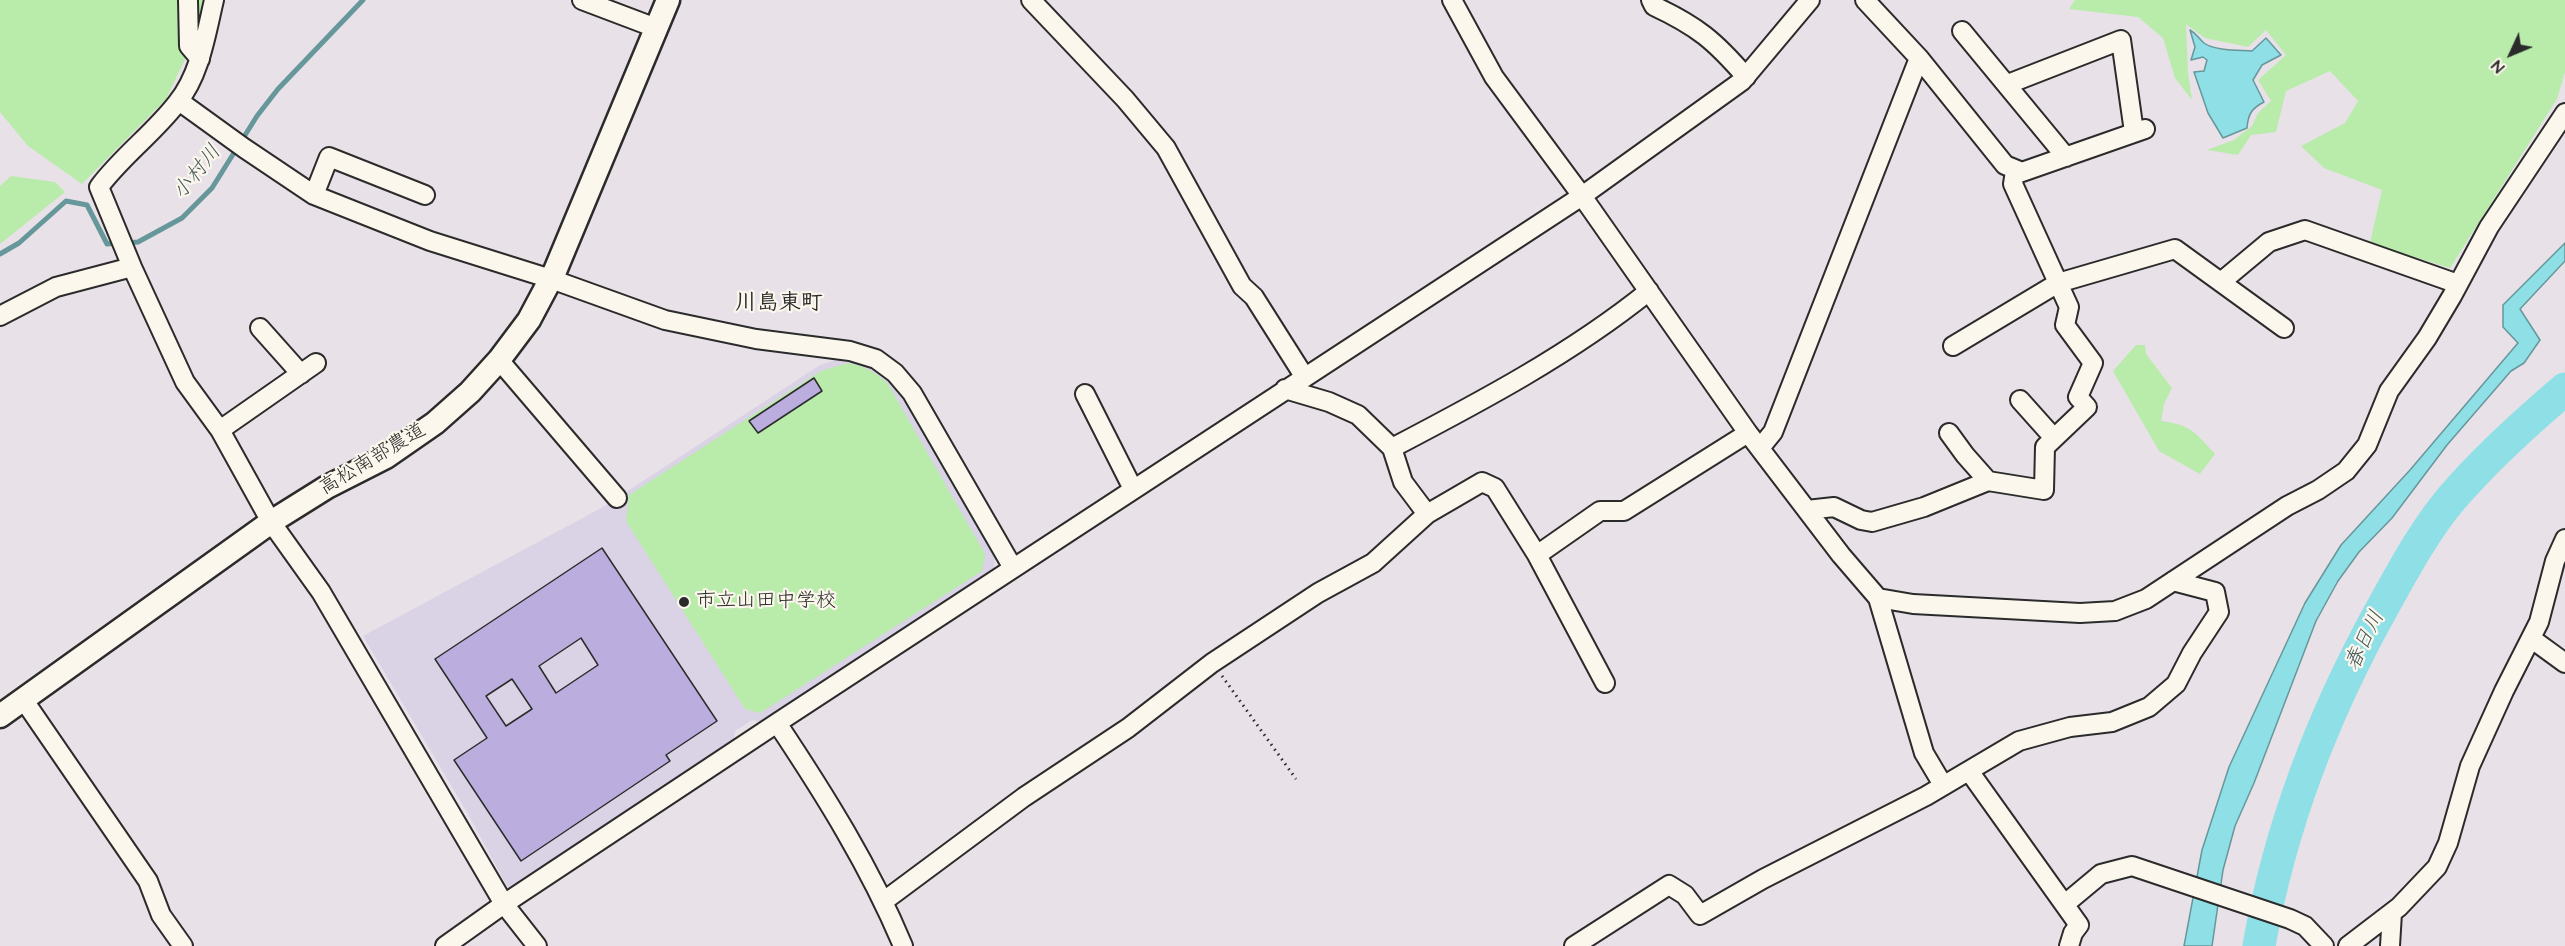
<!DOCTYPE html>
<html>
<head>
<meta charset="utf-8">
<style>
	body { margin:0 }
	#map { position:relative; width:2565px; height:946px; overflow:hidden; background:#e8e1e8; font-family:"Architects Daughter",sans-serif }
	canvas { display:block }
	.north { position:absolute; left:2481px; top:24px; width:60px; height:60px; -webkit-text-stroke:4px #fbf7ec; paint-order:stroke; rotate:226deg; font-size:16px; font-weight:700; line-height:24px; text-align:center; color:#2b2b2b }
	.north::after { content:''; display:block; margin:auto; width:21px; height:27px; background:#2b2b2b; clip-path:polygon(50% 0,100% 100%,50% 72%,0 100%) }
</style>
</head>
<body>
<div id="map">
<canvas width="2565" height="946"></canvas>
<div class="north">N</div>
</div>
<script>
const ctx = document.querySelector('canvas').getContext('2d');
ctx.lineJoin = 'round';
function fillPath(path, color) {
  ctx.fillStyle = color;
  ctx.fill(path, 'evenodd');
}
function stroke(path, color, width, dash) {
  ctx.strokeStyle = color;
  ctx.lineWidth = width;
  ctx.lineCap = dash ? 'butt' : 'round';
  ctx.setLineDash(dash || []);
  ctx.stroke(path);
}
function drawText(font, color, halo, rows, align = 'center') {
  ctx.font = font + ' "Architects Daughter","Klee One",sans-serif';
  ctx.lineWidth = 4.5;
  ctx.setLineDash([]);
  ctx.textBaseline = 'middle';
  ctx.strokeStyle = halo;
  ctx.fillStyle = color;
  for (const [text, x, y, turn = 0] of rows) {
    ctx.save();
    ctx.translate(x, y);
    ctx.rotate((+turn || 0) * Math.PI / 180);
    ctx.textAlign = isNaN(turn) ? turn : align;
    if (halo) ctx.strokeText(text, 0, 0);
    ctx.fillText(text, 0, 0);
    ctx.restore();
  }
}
const built = new Path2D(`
	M845 357 872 364 892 377 910 404 995 557 994 568 761 722 752 720 735 731 733 743 518 890 507 886 468 814 363 636 605 506 820 365Z`);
const green = new Path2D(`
	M0 0H205L198 32 166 99 82 184 28 146 0 112Z
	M2075 0H2565V72L2557 99 2450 268 2370 243 2382 190 2324 168 2301 146 2345 123 2358 101 2330 71 2286 91 2276 132 2251 135 2238 155 2207 150 2234 140 2252 126 2258 113 2271 101 2258 80 2286 55 2266 30 2248 47 2205 38 2186 24 2188 73 2192 100 2175 78 2163 38 2138 17 2069 9Z
	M11 176 55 182 65 192 0 244V186Z
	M2136 345H2145L2146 354 2172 388 2164 404 2161 421C2191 425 2195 432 2215 454L2200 474 2159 451 2113 371Z
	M848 363C865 366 875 372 888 384L985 554 982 571 760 713 745 709 626 521 629 495 821 371Z`);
const water = new Path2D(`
	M2190 30C2197 34 2198 38 2204 43 2215 51 2239 50 2252 51L2266 38 2281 55 2262 65 2253 80 2264 102C2252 108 2248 114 2247 128L2223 138 2208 113 2194 72 2204 71 2207 60 2203 57 2191 60 2195 47Z
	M2565 243V261L2520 309 2540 340 2524 363 2511 371 2447 445 2392 518 2359 552 2338 581 2316 621 2254 783 2235 826 2223 870 2212 946H2184L2202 850 2229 767 2305 603 2341 545 2410 470 2518 343 2503 327V305Z`);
const stream = new Path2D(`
	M127 243 138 242 182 218 212 188 257 116 278 89 363 0
	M0 254 19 243 66 201 87 205 107 244 117 243`);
const river = new Path2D(`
	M2259 946C2280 825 2325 710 2385 603 2405 567 2425 530 2451 499 2485 459 2525 423 2565 389`);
const building = new Path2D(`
	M814 378 822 391 758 433 749 421Z
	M602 548 717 721 666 755 670 761 521 861 454 760 487 738 435 659ZM581 638 598 665 556 693 539 666ZM512 679 532 709 506 726 486 696Z`);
const path = new Path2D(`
	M1222 676 1296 779`);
const minor = new Path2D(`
	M188 0 189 46 200 59
	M214 0C206 34 200 75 177 103 153 134 122 156 99 187L132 267 185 382 220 430 271 522 321 592 504 904 537 946
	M582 0 656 28
	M1031 0 1125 99 1166 148 1242 286 1254 297 1304 376
	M1452 0 1494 77 1582 196 1748 433 1841 555 1878 598 1924 753 1943 785
	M1651 0 1654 6C1697 26 1715 41 1746 77
	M1865 0 1919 58 2005 165 2022 172 2145 129
	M1962 31 2066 157
	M2008 84 2121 40 2134 132
	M179 101 244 148 314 195 430 241 551 279 665 320 756 339 850 351 876 359 895 373 912 393 1013 568
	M314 195 329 157 425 195
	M2221 282 2269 242 2305 230 2458 284
	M0 316 56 287 132 267
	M260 328 301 374
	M1953 346 2058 283 2175 249 2284 328
	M499 360 617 498
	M1285 389 1329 402 1358 415 1392 448 1403 482 1427 514
	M1085 394 1133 489
	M2020 400 2054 438
	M220 430 316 363
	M1949 433 1965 455 1988 481
	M1392 448C1480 402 1571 354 1649 291
	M1760 448 1773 432 1919 58
	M1807 510 1834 507 1861 520 1872 522 1924 507 1988 481 2044 490 2045 447 2087 407 2078 397 2093 363 2065 325 2069 307 2013 184 2015 171
	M1537 555 1600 511H1624L1748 433
	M1878 598 1913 604 2080 613 2115 611 2146 599 2287 506 2318 490 2346 471 2367 445 2389 391 2427 338 2452 296 2489 227 2565 113
	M2532 639 2565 663
	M23 699 148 881 161 915 183 946
	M777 723C825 795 870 867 903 946
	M1969 771 2079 925 2073 933 2069 946
	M884 901 1024 797 1128 728 1212 663 1318 593 1373 563 1427 514 1482 482 1495 488 1537 555 1605 683
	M2065 904 2101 874 2132 866 2290 919 2305 926 2324 946
	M445 946 504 904 777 723 1582 196 1742 81 1810 0
	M1574 946 1669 885 1685 895 1700 915 1763 879 1926 796 2019 741 2070 727 2112 722 2149 707 2176 684 2192 653 2219 612 2215 592 2173 581
	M2348 946 2399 907 2437 867 2448 843 2470 766 2504 691 2539 622 2555 561 2565 539
	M2390 946 2392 913`);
const tertiary = new Path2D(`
	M0 716 271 522 327 487 386 457 435 423 470 392 499 360 529 320 555 271 668 0`);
const markers = [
	[684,602,6,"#2b2b2b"]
];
const streetNames = [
	["高松南部農道",373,460,-31]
];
const poiNames = [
	["市立山田中学校",696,602]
];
const waterNames = [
	["小村川",198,173,-51],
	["春日川",2366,641,-64]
];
const quarterNames = [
	["川島東町",779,304]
];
fillPath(built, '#dad2e5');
fillPath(green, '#b9ebab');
fillPath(water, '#8edfe6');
stroke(water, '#66979b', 1.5);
stroke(stream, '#66979b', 5);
stroke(river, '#8edfe6', 33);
fillPath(building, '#bbaedf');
stroke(building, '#2b2b2b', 1.5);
stroke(minor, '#2b2b2b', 22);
stroke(tertiary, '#2b2b2b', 27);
stroke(path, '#2b2b2b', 3, [1.5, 4.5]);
stroke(minor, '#fbf7ec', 18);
stroke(tertiary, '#fbf7ec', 22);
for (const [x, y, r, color] of markers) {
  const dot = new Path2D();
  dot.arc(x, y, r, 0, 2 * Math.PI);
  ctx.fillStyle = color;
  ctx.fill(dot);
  stroke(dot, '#fbf7ec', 2);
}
drawText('20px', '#2b2b2b', '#fbf7ec', streetNames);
drawText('20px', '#2b2b2b', '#fbf7ec', poiNames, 'left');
drawText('italic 21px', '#44585a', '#fbf7ec', waterNames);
drawText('bold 22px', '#2b2b2b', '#fbf7ec', quarterNames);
</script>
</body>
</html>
